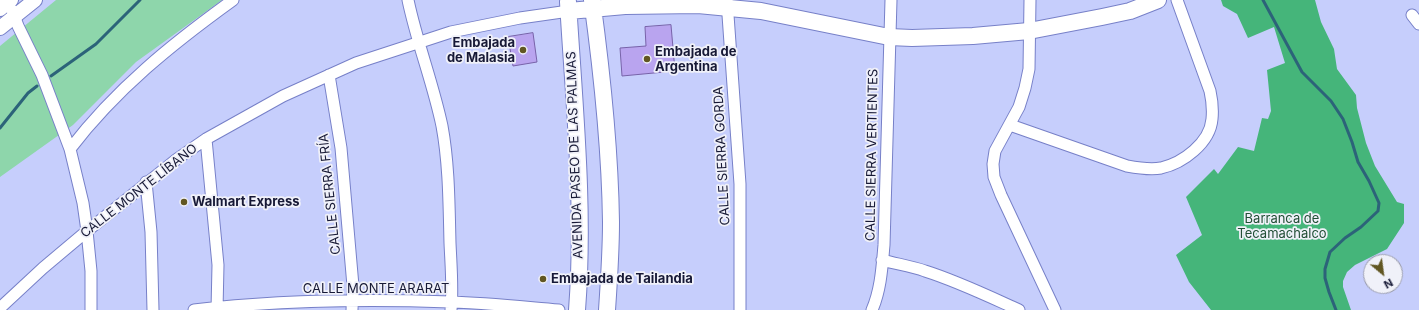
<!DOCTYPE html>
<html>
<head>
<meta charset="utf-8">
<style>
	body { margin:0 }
	#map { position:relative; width:1419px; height:310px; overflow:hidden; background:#c6cefc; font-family:Inter,sans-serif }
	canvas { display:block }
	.north { position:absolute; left:1363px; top:254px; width:40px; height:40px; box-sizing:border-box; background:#f0f1f9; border:1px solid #999bab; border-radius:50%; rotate:151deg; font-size:11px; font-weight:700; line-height:16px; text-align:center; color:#171936 }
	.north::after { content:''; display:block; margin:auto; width:14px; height:18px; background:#615622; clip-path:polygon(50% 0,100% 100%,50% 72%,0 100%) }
</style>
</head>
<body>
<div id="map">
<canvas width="1419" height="310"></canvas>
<div class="north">N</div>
</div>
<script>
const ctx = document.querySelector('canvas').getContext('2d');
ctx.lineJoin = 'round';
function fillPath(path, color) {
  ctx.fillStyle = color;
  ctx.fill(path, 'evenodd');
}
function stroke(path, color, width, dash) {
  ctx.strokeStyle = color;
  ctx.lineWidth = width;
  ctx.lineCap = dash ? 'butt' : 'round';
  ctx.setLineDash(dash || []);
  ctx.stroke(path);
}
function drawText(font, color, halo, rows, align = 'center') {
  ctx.font = font + ' Inter,sans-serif';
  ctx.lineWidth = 3.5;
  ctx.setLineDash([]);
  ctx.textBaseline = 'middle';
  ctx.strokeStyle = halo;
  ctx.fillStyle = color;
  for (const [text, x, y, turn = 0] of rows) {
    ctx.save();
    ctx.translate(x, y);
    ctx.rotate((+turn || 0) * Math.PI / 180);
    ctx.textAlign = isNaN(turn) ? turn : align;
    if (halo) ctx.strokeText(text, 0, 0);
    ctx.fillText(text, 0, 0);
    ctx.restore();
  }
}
const green = new Path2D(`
	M56 0H222L136 62 73 125 0 177V46Z`);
const forest = new Path2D(`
	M1221 0H1315L1321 22 1334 49 1337 69 1356 95 1357 108 1366 143 1375 166 1397 202 1404 204V223L1387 249 1355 265 1347 272 1343 281V287L1351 310H1211L1189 282 1176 255 1202 235 1186 197 1214 169 1218 174 1238 147 1254 151 1262 118 1268 119 1271 111 1267 70 1285 63 1274 27 1248 38 1237 14 1223 6Z`);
const stream = new Path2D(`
	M1263 0 1302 72 1331 101 1343 119 1352 142 1358 162 1369 181 1379 203 1378 211 1361 227 1345 238 1330 252 1325 269V278L1329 292 1336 310
	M51 76 96 44 140 0
	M0 128 28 93 37 86`);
const building = new Path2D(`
	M671 25 675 71 622 76 620 48 646 46 645 27Z
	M533 33 537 62 513 66 508 37Z`);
const minor = new Path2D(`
	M408 0C417 43 433 83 442 126 449 164 449 204 450 243 451 266 453 288 451 310
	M1030 0 1029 69 1025 88 1019 107 995 151 993 164 994 177 1001 195 1055 310
	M727 1 740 184V310
	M12 10 18 26 42 75 70 149 83 203 87 231 91 271V310
	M1412 15 1419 24
	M329 75 341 148 353 286 352 310
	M1010 125 1127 166C1138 168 1150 170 1161 168 1183 163 1210 143 1212 119 1213 109 1212 100 1210 91L1177 0
	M206 139 218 265 217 310
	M70 149C116 89 172 44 233 0
	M146 182 151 232 153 310
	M882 260C896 264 911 266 925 271 957 281 988 296 1019 310
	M0 308 43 268 87 231 177 159 206 139 283 96 356 63 451 32 520 18 569 11
	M194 310C279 300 365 299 450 302 487 303 523 307 559 310
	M872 310C881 289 882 267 884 245L891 0`);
const tertiary = new Path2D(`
	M0 9 11 0
	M0 28 35 0`);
const secondary = new Path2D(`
	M592 0C602 73 610 148 611 222 611 251 609 281 607 310
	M568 2C574 104 585 207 577 310
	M569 11 625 6 698 5 761 11 889 37 912 38 973 36 1029 31 1102 17 1130 11 1158 0`);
const markers = [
	[523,50,4,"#615622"],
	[647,59,4,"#615622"],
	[184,202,4,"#615622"],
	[543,279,4,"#615622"]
];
const poiNames = [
	["Embajada",515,43,"right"],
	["de Malasia",515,58,"right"],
	["Embajada de",655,52],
	["Argentina",655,67],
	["Walmart Express",192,202],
	["Embajada de Tailandia",551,279]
];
const streetNames = [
	["AVENIDA PASEO DE LAS PALMAS",575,155,-92],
	["CALLE SIERRA VERTIENTES",872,155,-89],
	["CALLE SIERRA GORDA",722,156,-93],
	["CALLE MONTE LÍBANO",139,191,-38],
	["CALLE SIERRA FRÍA",330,194,-96],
	["CALLE MONTE ARARAT",376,289]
];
const parkNames = [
	["Barranca de",1282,219],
	["Tecamachalco",1282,234]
];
fillPath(green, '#8ed6ab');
fillPath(forest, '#45b57a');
stroke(stream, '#2c6379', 3);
fillPath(building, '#b9a4ef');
stroke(building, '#7762a8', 1);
stroke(minor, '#7780c8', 13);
stroke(tertiary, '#7780c8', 16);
stroke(secondary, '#7780c8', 18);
stroke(minor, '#fff', 11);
stroke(tertiary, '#fff', 14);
stroke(secondary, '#fff', 16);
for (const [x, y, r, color] of markers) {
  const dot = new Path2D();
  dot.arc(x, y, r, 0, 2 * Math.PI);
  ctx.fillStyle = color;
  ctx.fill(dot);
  stroke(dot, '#f0f1f9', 1.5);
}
drawText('bold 13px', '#171936', '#f0f1f9', poiNames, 'left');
drawText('13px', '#171936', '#f0f1f9', streetNames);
drawText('13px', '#224f36', '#f0f1f9', parkNames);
</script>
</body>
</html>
